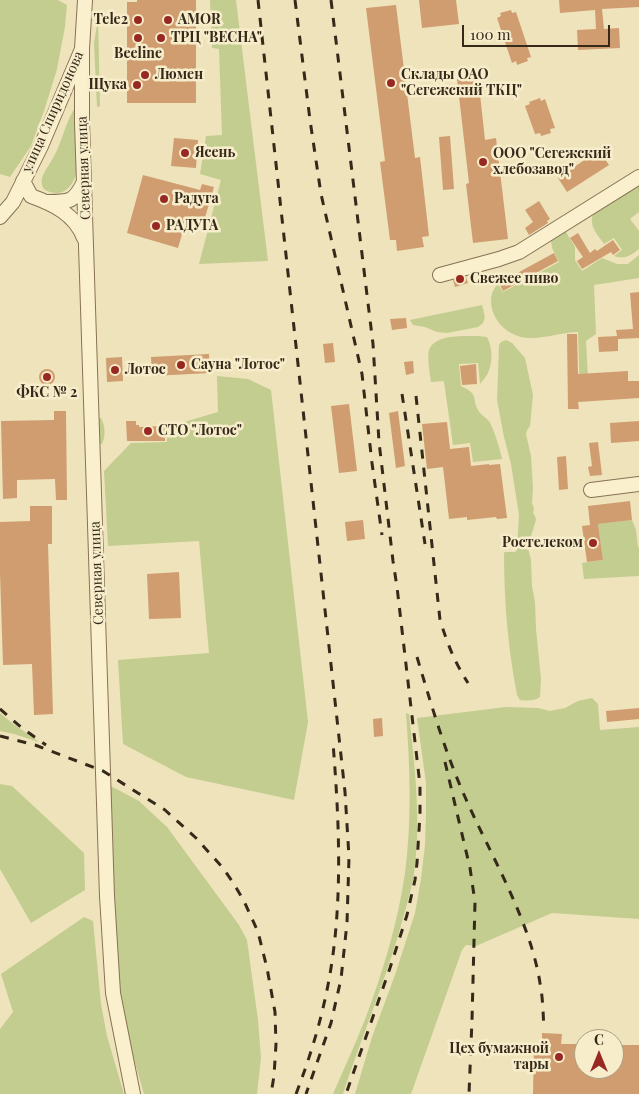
<!DOCTYPE html>
<html>
<head>
<meta charset="utf-8">
<style>
	body { margin:0 }
	#map { position:relative; width:639px; height:1094px; overflow:hidden; background:#efe3bb; font-family:"Playfair Display",serif }
	canvas { display:block }
	.north { position:absolute; left:574px; top:1029px; width:50px; height:50px; box-sizing:border-box; background:#f7edcb; border:1px solid #a99f84; border-radius:50%; rotate:0deg; font-size:14px; font-weight:700; line-height:20px; text-align:center; color:#35291a }
	.north::after { content:''; display:block; margin:auto; width:18px; height:22px; background:#982922; clip-path:polygon(50% 0,100% 100%,50% 72%,0 100%) }
	.scale { position:absolute; left:462px; top:25px; width:148px; height:22px; box-sizing:border-box; border:2px solid #35291a; border-top:0; padding-left:6px; font-size:15px; line-height:18px; white-space:nowrap; color:#35291a; -webkit-text-stroke:4px #f7edcb; paint-order:stroke }
</style>
</head>
<body>
<div id="map">
<canvas width="639" height="1094"></canvas>
<div class="north">С</div>
<div class="scale">100 m</div>
</div>
<script>
const ctx = document.querySelector('canvas').getContext('2d');
ctx.lineJoin = 'round';
function fillPath(path, color) {
  ctx.fillStyle = color;
  ctx.fill(path, 'evenodd');
}
function stroke(path, color, width, dash) {
  ctx.strokeStyle = color;
  ctx.lineWidth = width;
  ctx.lineCap = dash ? 'butt' : 'round';
  ctx.setLineDash(dash || []);
  ctx.stroke(path);
}
function drawText(font, color, halo, rows, align = 'center') {
  ctx.font = font + ' "Playfair Display",serif';
  ctx.lineWidth = 5;
  ctx.setLineDash([]);
  ctx.textBaseline = 'middle';
  ctx.strokeStyle = halo;
  ctx.fillStyle = color;
  for (const [text, x, y, turn = 0] of rows) {
    ctx.save();
    ctx.translate(x, y);
    ctx.rotate((+turn || 0) * Math.PI / 180);
    ctx.textAlign = isNaN(turn) ? turn : align;
    if (halo) ctx.strokeText(text, 0, 0);
    ctx.fillText(text, 0, 0);
    ctx.restore();
  }
}
const green = new Path2D(`
	M0 0H58L67 5 65 27 57 69 44 111 31 146 10 177 0 174Z
	M210 0H236L268 261 199 264 221 180 200 174 206 136 222 135 219 49 212 48Z
	M98 19 100 106 97 107 94 43Z
	M74 109 75 111 77 171C74 184 65 197 50 192 46 191 43 189 42 185 40 177 46 170 50 163 61 147 64 126 74 109Z
	M639 183V212L630 219 639 231V249C631 255 625 260 614 256L622 250 614 238 604 244C600 238 592 229 592 222 591 219 593 216 593 213Z
	M562 232H566L575 247V260L582 271 602 258 617 264H628L639 255V278L594 285 596 334 586 341 589 398 580 399 578 332C553 332 527 348 504 328 498 323 494 316 492 309 490 299 491 291 498 284L503 292 559 262 552 248 551 241Z
	M482 305 485 317 483 323 478 327 447 333 437 332 425 327 413 325 410 320Z
	M477 336 487 337C492 346 493 361 489 370 488 375 483 380 480 384L478 363 459 364 461 386C481 395 470 399 480 413 483 416 486 418 489 421 494 429 500 449 502 459L473 462 470 443 453 445 444 382 443 381 431 382C430 375 427 356 429 350 435 334 463 336 477 336Z
	M506 340 512 343 525 358 533 395 530 426 527 430 526 434 531 456 533 488 532 503 534 509 533 513 535 516 536 520 531 536 527 544 531 560 532 586 535 602 536 629 541 679 540 697C534 701 528 701 520 700L517 695C508 648 504 601 504 553L505 552H515L517 550 519 515 511 464 504 437 497 400 499 345 501 342Z
	M217 376 248 379 271 390 308 722 294 800 186 777 123 744 118 660 209 653 199 541 108 546 104 471 131 443 167 442V436L171 433V427L175 424 184 422 218 412Z
	M96 418H101C105 425 106 436 102 444L97 443Z
	M632 520 636 530 638 547H639V576L584 579 582 563 603 560 598 524Z
	M592 698 598 704 600 730 639 727V919L552 913 476 946 466 945 462 950 411 1094H355L372 1037 395 975 415 913 421 879 425 845 426 814V783L417 718 506 707 538 708 550 711 565 708 578 701Z
	M0 713 12 723 39 742 14 734 0 731Z
	M406 713 409 714C415 769 422 825 413 880 409 899 403 917 398 936 382 989 360 1041 343 1094H333C344 1068 356 1043 366 1017 383 971 398 922 405 873 412 820 410 767 406 713Z
	M0 784 12 786 84 853 85 890 31 923 0 869Z
	M107 784 139 801 167 827 239 925 247 940 258 1020 261 1058 257 1094H144L126 1032 118 986Z
	M84 917 93 921 101 1004 107 1036 124 1094H0V1029L13 1012 1 974Z`);
const building = new Path2D(`
	M137 0H196V103H127V2H137Z
	M419 0H456L459 24 422 28Z
	M559 0H639V7L602 9 604 29 619 28 620 48 578 50 577 30 596 29 595 10 560 13Z
	M396 5 415 158 420 157 429 236 422 237 424 247 397 251 396 240H390L380 162 385 161 366 8Z
	M511 10 512 13 516 12 531 57 527 58 528 61 517 65 516 61 512 63 497 18 501 16 500 13Z
	M478 76 485 140 496 138 508 239 473 243 466 184 469 183 457 79Z
	M540 98 541 101 545 99 555 128 550 129 551 133 541 136 540 133 535 134 525 106 530 104 529 102Z
	M450 136 454 189 443 190 439 137Z
	M174 138 198 140 196 168 171 166Z
	M599 150 609 165 567 192 558 178Z
	M143 175 200 190 202 184 214 187 204 221 187 217 178 248 127 233Z
	M539 201 550 219 547 221 548 223 529 235 525 228 533 222 525 210Z
	M578 233 590 253 595 249 597 251 613 240 620 250 613 255 611 252 582 269 577 261 583 257 570 238Z
	M554 253 558 261 503 291 499 283Z
	M466 277 468 283 455 287 453 280Z
	M639 292V338L618 339V351L599 352 598 337 617 336 616 330 633 329 630 293Z
	M406 318 407 328 392 330 390 319Z
	M567 334H577L578 374 628 371V381H639V398L578 402 579 409H568Z
	M333 343 335 362 325 363 323 344Z
	M209 354 210 373 152 376 151 357Z
	M122 357 123 381 107 382 106 358Z
	M413 361 414 373 406 375 404 362Z
	M476 364 477 384 462 385 460 366Z
	M39 377a8 8 0 1 1 16 0a8 8 0 1 1-16 0Z
	M349 404 357 471 339 473 331 406Z
	M54 411H66L67 500H56L55 479 17 480V498L3 499 1 421 54 420Z
	M398 411 405 466 396 468 389 413Z
	M126 421H136V425H139V427L165 426V441H127Z
	M639 421V441L611 443 610 423Z
	M447 422 450 449 469 447 471 466 489 464V465L500 464 507 518 497 519 496 517 467 520V517L449 519 443 467 427 469 422 424Z
	M598 442 602 475 590 476 588 467 592 466 589 443Z
	M566 456 568 489 559 490 557 457Z
	M630 501 632 520 598 524 603 560 587 562 582 526 590 525 588 506Z
	M30 506H52V544H48L53 714 34 715 32 664 3 665 0 573V522L30 521Z
	M363 520 365 539 347 541 345 522Z
	M179 572 181 618 149 619 147 574Z
	M639 708V719L607 722 606 711Z
	M382 718 383 736 374 737 373 719Z
	M542 1033 562 1034 561 1044H584V1069H614V1045H639V1094H533L534 1043H542Z`);
const minor = new Path2D(`
	M82 49V122L107 896 113 993 133 1094
	M23 181 31 196C53 204 75 214 84 238
	M48 202C70 202 74 202 84 182
	M0 217 13 202 41 146 82 49 85 0
	M440 275 499 259 519 252 639 177
	M591 490 639 484`);
const rail = new Path2D(`
	M258 0 345 792 349 857 347 923 341 979 331 1023 306 1094
	M295 0 310 120 321 194 362 374 372 463 382 535
	M331 0 373 344 379 442 393 561 397 587 420 785V814L417 863 415 880 407 915 390 968 346 1094
	M402 394 425 544
	M416 396 440 620C448 645 454 661 468 683
	M417 657C431 704 445 752 465 797 491 856 530 920 540 983 543 998 543 1014 544 1029
	M0 709 22 728 46 745
	M0 736 35 745 103 771 165 810 196 838 223 868 234 884 244 901 258 932 267 968 275 1012 276 1044 274 1076 271 1094
	M445 762 470 868 475 902 472 1020 469 1094
	M296 1094C311 1055 323 1015 330 974 343 899 339 818 333 743`);
const markers = [
	[138,20,5,"#982922"],
	[168,20,5,"#982922"],
	[138,38,5,"#982922"],
	[161,38,5,"#982922"],
	[145,75,5,"#982922"],
	[391,83,5,"#982922"],
	[137,85,5,"#982922"],
	[185,153,5,"#982922"],
	[483,162,5,"#982922"],
	[164,199,5,"#982922"],
	[156,226,5,"#982922"],
	[460,279,5,"#982922"],
	[181,365,5,"#982922"],
	[115,370,5,"#982922"],
	[47,377,5,"#982922"],
	[148,431,5,"#982922"],
	[593,543,5,"#982922"],
	[559,1057,5,"#982922"]
];
const poiNames = [
	["Tele2",128,20,"right"],
	["AMOR",178,20],
	["ТРЦ \"ВЕСНА\"",171,38],
	["Beeline",138,54,"center"],
	["Люмен",155,75],
	["Склады ОАО",401,75],
	["\"Сегежский ТКЦ\"",401,91],
	["Щука",127,85,"right"],
	["Ясень",195,153],
	["ООО \"Сегежский",493,154],
	["хлебозавод\"",493,170],
	["Радуга",174,199],
	["РАДУГА",166,226],
	["Свежее пиво",470,279],
	["Сауна \"Лотос\"",191,365],
	["Лотос",125,370],
	["ФКС № 2",47,393,"center"],
	["СТО \"Лотос\"",158,431],
	["Ростелеком",583,543,"right"],
	["Цех бумажной",549,1049,"right"],
	["тары",549,1065,"right"]
];
const streetNames = [
	["улица Спиридонова",53,112,-66],
	["Северная улица",84,168,-92],
	["Северная улица",97,573,-92]
];
fillPath(green, '#c2cd8f');
fillPath(building, '#cf9d6f');
stroke(minor, '#877254', 16);
stroke(minor, '#faf0ce', 14);
stroke(rail, '#35291a', 3, [9, 9]);
for (const [x, y, r, color] of markers) {
  const dot = new Path2D();
  dot.arc(x, y, r, 0, 2 * Math.PI);
  ctx.fillStyle = color;
  ctx.fill(dot);
  stroke(dot, '#f7edcb', 2);
}
drawText('bold 14px', '#35291a', '#f7edcb', poiNames, 'left');
drawText('14px', '#35291a', '#f7edcb', streetNames);
</script>
</body>
</html>
